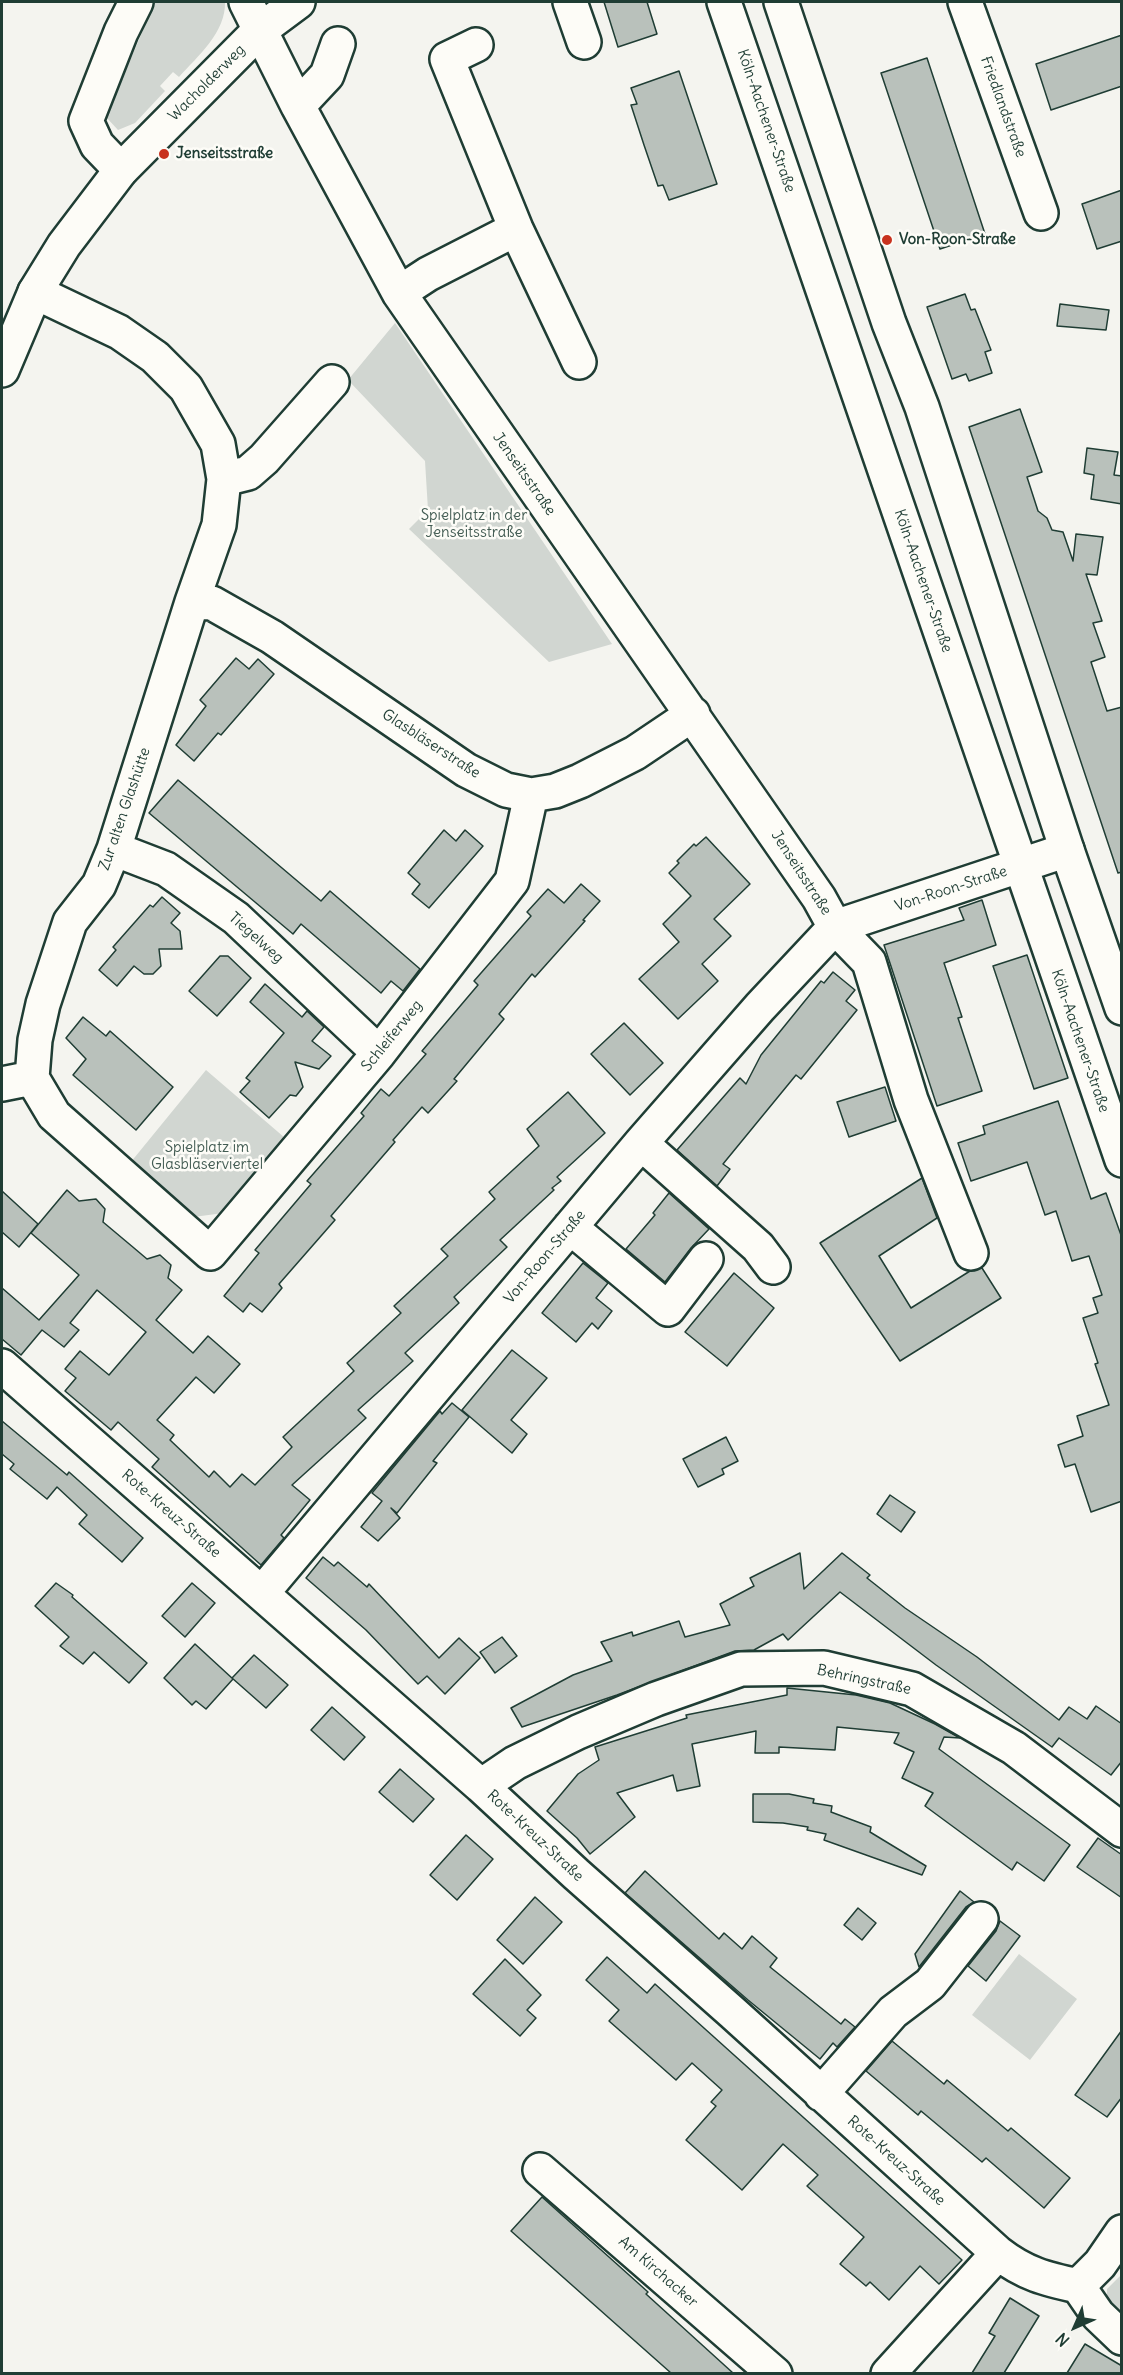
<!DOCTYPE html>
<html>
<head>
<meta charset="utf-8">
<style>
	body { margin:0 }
	#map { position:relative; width:1123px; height:2375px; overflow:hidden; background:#f4f4ef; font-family:Delius,sans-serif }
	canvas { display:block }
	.frame { position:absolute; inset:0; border:3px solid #1f3d34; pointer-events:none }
	.north { position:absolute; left:1045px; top:2297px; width:60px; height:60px; -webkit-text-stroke:4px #fdfcf7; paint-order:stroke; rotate:225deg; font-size:16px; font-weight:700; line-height:24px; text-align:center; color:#1f3d34 }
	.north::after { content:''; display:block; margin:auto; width:21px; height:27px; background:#1f3d34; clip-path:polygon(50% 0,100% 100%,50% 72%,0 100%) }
</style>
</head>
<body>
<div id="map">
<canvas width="1123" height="2375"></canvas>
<div class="frame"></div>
<div class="north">N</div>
</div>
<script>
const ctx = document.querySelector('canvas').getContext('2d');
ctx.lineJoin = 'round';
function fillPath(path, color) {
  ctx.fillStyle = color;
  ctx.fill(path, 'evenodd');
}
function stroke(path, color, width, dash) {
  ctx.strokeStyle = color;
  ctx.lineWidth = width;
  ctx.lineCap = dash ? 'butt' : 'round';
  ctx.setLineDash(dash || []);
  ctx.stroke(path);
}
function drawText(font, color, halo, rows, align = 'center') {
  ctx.font = font + ' Delius,sans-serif';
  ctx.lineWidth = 5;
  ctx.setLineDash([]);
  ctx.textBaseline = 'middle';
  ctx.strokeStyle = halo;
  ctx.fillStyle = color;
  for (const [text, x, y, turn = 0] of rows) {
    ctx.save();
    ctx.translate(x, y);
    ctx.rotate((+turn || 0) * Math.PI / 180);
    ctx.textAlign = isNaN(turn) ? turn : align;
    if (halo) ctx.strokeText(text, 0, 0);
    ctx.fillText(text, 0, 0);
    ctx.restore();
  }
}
const green = new Path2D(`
	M155 2H225C226 32 198 56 179 77L173 72 160 86 165 91 135 123 118 130 106 117 109 103 129 63Z
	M395 323 612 644 549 662 409 529 428 510 425 461 348 380Z
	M206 1070 292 1144 231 1212 186 1218 126 1168Z
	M1019 1954 1077 1999 1030 2060 972 2015Z
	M1121 2275V2320L1107 2300V2289Z`);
const building = new Path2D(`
	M604 2H647L657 34 618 47Z
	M1122 35V86L1051 110 1036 64Z
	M927 58 985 234 940 249 881 73Z
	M679 71 717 184 669 200 663 185 658 186 644 145 631 105 637 104 631 88Z
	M1122 190V241L1097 249 1082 204Z
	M965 294 971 310 975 309 991 350 985 352 992 373 969 381 966 374 952 379 927 307Z
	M1060 304 1109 310 1106 330 1057 326Z
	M1020 409 1042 472 1027 477 1038 511 1047 518 1052 530 1063 532 1073 561 1076 534 1103 537 1097 575 1086 574 1102 621 1093 623 1105 657 1091 662 1107 711 1122 707V872L1118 873 969 427Z
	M1087 448 1118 452 1114 475 1122 476V504L1091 499 1094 475 1084 473Z
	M236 658 249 669 258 659 274 674 221 735 218 733 194 761 176 745 206 706 200 700Z
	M178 780 321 901 330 891 420 969 403 991 391 981 381 993 301 924 293 934 149 813Z
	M444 830 456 841 465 830 483 846 429 908 412 894 420 884 408 873Z
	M706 837 750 884 714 919 731 936 702 964 718 981 678 1019 639 979 679 942 663 924 691 896 669 873 679 863 677 861 694 844 696 846Z
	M581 884 600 901 583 920 585 921 535 977 532 974 499 1014 504 1019 454 1079 457 1081 428 1113 422 1107 393 1140 395 1142 331 1216 335 1220 279 1284 282 1288 262 1312 250 1303 243 1312 224 1296 259 1253 255 1250 311 1184 307 1181 364 1116 361 1113 381 1089 389 1096 426 1054 422 1051 478 985 474 981 531 916 527 912 548 889 564 903Z
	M162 897 180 913 171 923 180 931 182 949H159L161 966 153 974H144L134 966 117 986 99 970 116 950 113 947 150 905 153 907Z
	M982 900 996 945 944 963 962 1017 958 1018 982 1091 937 1106 884 945 964 920 959 908Z
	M1027 955 1068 1078 1034 1089 993 966Z
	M220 956H228L251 978 217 1016 189 991Z
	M833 972 855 990 846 1001 857 1010 801 1079 796 1075 723 1164 730 1169 717 1186 677 1150 740 1078 746 1084 761 1055 821 981 824 983Z
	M265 984 302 1017 307 1011 324 1027 312 1041 331 1056 319 1069 295 1062 303 1087 296 1096 290 1095 269 1118 240 1092 250 1081 246 1078 284 1033 250 1002Z
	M83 1017 106 1036 110 1031 173 1087 136 1130 73 1075 86 1059 66 1038Z
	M624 1023 663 1063 630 1095 591 1054Z
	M885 1087 896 1121 849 1137 837 1102Z
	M568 1092 605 1133 557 1177 561 1181 552 1188 554 1190 500 1240 507 1247 454 1297 459 1303 405 1353 413 1361 358 1410 366 1418 292 1485 310 1500 281 1535 284 1538 261 1565 152 1467 159 1459 118 1422 111 1430 65 1391 76 1378 65 1369 80 1351 109 1375 146 1332 97 1290 70 1323 79 1330 64 1347 42 1330 21 1355 2 1339V1288L39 1320 79 1275 31 1233 67 1190 79 1201 96 1199 105 1209 103 1222 134 1248 147 1259 160 1255 171 1265 168 1278 182 1290 156 1320 193 1353 208 1336 240 1364 214 1393 196 1377 157 1420 174 1435 170 1440 209 1477 214 1471 230 1487 242 1474 255 1485 292 1447 283 1437 354 1371 347 1363 401 1313 394 1306 448 1256 441 1249 495 1199 489 1192 539 1146 527 1129Z
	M1058 1101 1091 1199 1106 1193 1122 1238V1501L1091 1512 1075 1464 1065 1467 1058 1445 1083 1436 1077 1416 1109 1405 1095 1364 1098 1363 1083 1318 1098 1313 1093 1298 1102 1295 1089 1256 1072 1261 1056 1211 1045 1215 1027 1162 971 1181 958 1143 985 1134 983 1126Z
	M922 1178 937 1218 879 1256 911 1308 970 1271 982 1268 1001 1298 900 1361 820 1243Z
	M2 1191 38 1224 19 1247 2 1232Z
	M669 1193 709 1229 691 1248 665 1282 626 1249 655 1215 653 1213Z
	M583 1263 608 1283 596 1298 612 1311 598 1329 592 1323 576 1342 542 1313Z
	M734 1273 774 1308 727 1366 685 1332Z
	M512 1350 547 1378 511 1420 527 1434 512 1453 462 1410Z
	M452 1403 469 1417 433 1461 437 1463 397 1513 391 1508 400 1518 378 1541 361 1527 382 1501 372 1493 440 1411 442 1414Z
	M2 1421 67 1475 69 1472 143 1538 122 1562 79 1524 87 1515 57 1487 47 1499 10 1469 14 1464 2 1454Z
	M726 1437 738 1461 722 1469 724 1474 698 1487 683 1459Z
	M890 1495 915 1512 901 1532 877 1514Z
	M800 1553 804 1589 842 1553 870 1575 867 1578 905 1608 977 1657 1059 1720 1069 1707 1087 1719 1096 1706 1122 1724V1761L1111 1775 1059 1738 1052 1747 936 1665 840 1592 788 1640 783 1634 754 1650 735 1651 617 1695 522 1727 511 1708 573 1675 612 1661 601 1642 632 1632 633 1636 679 1621 685 1637 730 1625 720 1604 754 1586 750 1578Z
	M323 1557 334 1566 338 1562 367 1587 369 1584 439 1658 459 1638 480 1658 445 1694 427 1676 418 1684 366 1630 306 1578Z
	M56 1583 73 1595 72 1597 147 1663 129 1683 94 1652 83 1664 60 1646 69 1637 35 1606Z
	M192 1583 215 1603 185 1637 162 1616Z
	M502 1637 517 1656 495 1673 480 1652Z
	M195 1644 233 1679 206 1709 196 1701 192 1705 164 1678Z
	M254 1655 288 1685 266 1708 232 1678Z
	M787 1688 856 1695 890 1703 935 1724 960 1738 944 1737 939 1749 1070 1845 1044 1881 1017 1862 1012 1870 925 1806 933 1793 902 1778 914 1752 894 1743 899 1733 837 1727 835 1750 779 1747V1753H755L756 1731 692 1744 700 1786 677 1791 673 1775 617 1793 635 1817 590 1854 577 1838 547 1811 578 1774 599 1760 595 1747 687 1718 686 1715 787 1695Z
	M332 1707 365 1737 344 1760 311 1730Z
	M400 1769 434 1799 413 1822 379 1792Z
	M753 1794H789L814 1799 813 1803 832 1806 831 1812 871 1827 870 1832 926 1866 922 1875 824 1840 826 1834 807 1830 808 1827 783 1823 753 1822Z
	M466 1835 493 1859 457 1900 430 1875Z
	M1098 1838 1122 1855V1898L1077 1867Z
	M645 1871 719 1939 724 1933 742 1949 752 1936 777 1958 770 1967 841 2024 845 2019 855 2027 837 2047 833 2043 820 2059 748 2000 625 1893Z
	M960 1891 974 1902 966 1907 919 1967 915 1954Z
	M535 1897 562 1922 523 1964 497 1940Z
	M858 1908 876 1923 862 1940 844 1925Z
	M1000 1921 1020 1936 986 1981 968 1966 996 1931Z
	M607 1957 647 1993 655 1984 962 2260 939 2284 920 2266 889 2300 870 2282 866 2286 840 2264 864 2237 807 2186 818 2175 783 2144 742 2190 686 2140 716 2106 711 2102 722 2090 692 2063 676 2080 609 2021 619 2010 586 1980Z
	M505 1959 541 1995 527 2010 536 2018 520 2036 473 1994Z
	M1122 2030V2097L1107 2117 1075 2095Z
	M892 2041 944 2084 947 2080 1008 2131 1011 2128 1070 2178 1044 2208 986 2158 982 2162 921 2111 918 2115 866 2071Z
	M542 2197 648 2292 646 2294 733 2373H671L511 2231Z
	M1010 2298 1039 2316 1004 2373H972L995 2336 989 2333Z
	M1085 2344 1122 2366V2373H1067Z`);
const minor = new Path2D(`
	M246 2 298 106 399 293 819 898 835 927 869 962 911 1100 971 1253
	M570 2 584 42
	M724 2 1122 1160
	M965 2 1041 213
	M476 45 447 59 516 229 579 362
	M298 106 327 75 338 44
	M121 170 97 145 86 121 121 32 136 2
	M35 292 119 332 155 357 186 388 218 444 224 479 219 525 192 602
	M399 293 428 274 516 229
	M224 479 248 473 264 459 332 382
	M531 795 512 881 379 1053 210 1253 54 1115 32 1078 35 1040 43 1004 70 922 99 885 114 849 192 602 212 603 272 637 466 770 506 790 531 795 555 791 580 781 635 753 693 714
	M114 849 166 869 236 918 379 1053
	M2 1084 32 1078
	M641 1143 758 1247 773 1267
	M570 1227 668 1309 706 1259
	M2 1366 481 1786 576 1874 733 2013 998 2253C1025 2274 1046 2279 1078 2286
	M262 1593 641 1143 760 1007 835 927 1067 850
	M481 1786 515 1763 578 1732 656 1699 741 1669 824 1668 912 1689 1014 1748 1122 1830
	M821 2094 893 2012 930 1984 981 1919
	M540 2170 775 2374
	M1122 2232 1100 2264 1078 2286 1098 2315 1122 2338
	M888 2374 998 2253`);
const major = new Path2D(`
	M781 2 889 323 922 407 1067 850 1122 1008
	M2 370 35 292 64 245 121 170 259 31 298 2`);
const markers = [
	[164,154,6,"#c8321e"],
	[887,240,6,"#c8321e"]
];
const streetNames = [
	["Wacholderweg",207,83,-45],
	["Friedlandstraße",1003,107,70],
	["Köln-Aachener-Straße",766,121,71],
	["Jenseitsstraße",524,474,55],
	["Köln-Aachener-Straße",923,581,71],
	["Glasbläserstraße",431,744,33],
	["Zur alten Glashütte",125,809,-71],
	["Jenseitsstraße",801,873,57],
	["Von-Roon-Straße",951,889,-18],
	["Tiegelweg",256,938,42],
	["Schleiferweg",392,1036,-51],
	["Köln-Aachener-Straße",1080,1041,71],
	["Von-Roon-Straße",545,1257,-50],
	["Rote-Kreuz-Straße",171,1514,41],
	["Behringstraße",864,1680,12],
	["Rote-Kreuz-Straße",535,1836,43],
	["Rote-Kreuz-Straße",896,2161,42],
	["Am Kirchacker",658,2272,41]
];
const poiNames = [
	["Jenseitsstraße",176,154],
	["Von-Roon-Straße",899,240]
];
const parkNames = [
	["Spielplatz in der",474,516],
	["Jenseitsstraße",474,533],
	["Spielplatz im",207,1148],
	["Glasbläserviertel",207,1165]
];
fillPath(green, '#d1d6d1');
fillPath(building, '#b9c1bb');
stroke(building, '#1f3d34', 1.5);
stroke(minor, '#1f3d34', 38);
stroke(major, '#1f3d34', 38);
stroke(minor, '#fdfcf7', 33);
stroke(major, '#fdfcf7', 33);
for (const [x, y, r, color] of markers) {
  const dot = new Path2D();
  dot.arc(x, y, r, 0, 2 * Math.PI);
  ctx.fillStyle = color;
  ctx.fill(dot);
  stroke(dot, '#fdfcf7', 2);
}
drawText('15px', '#1f3d34', '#fdfcf7', streetNames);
drawText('bold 15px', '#1f3d34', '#fdfcf7', poiNames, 'left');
drawText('15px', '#435c53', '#fdfcf7', parkNames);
</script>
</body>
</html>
